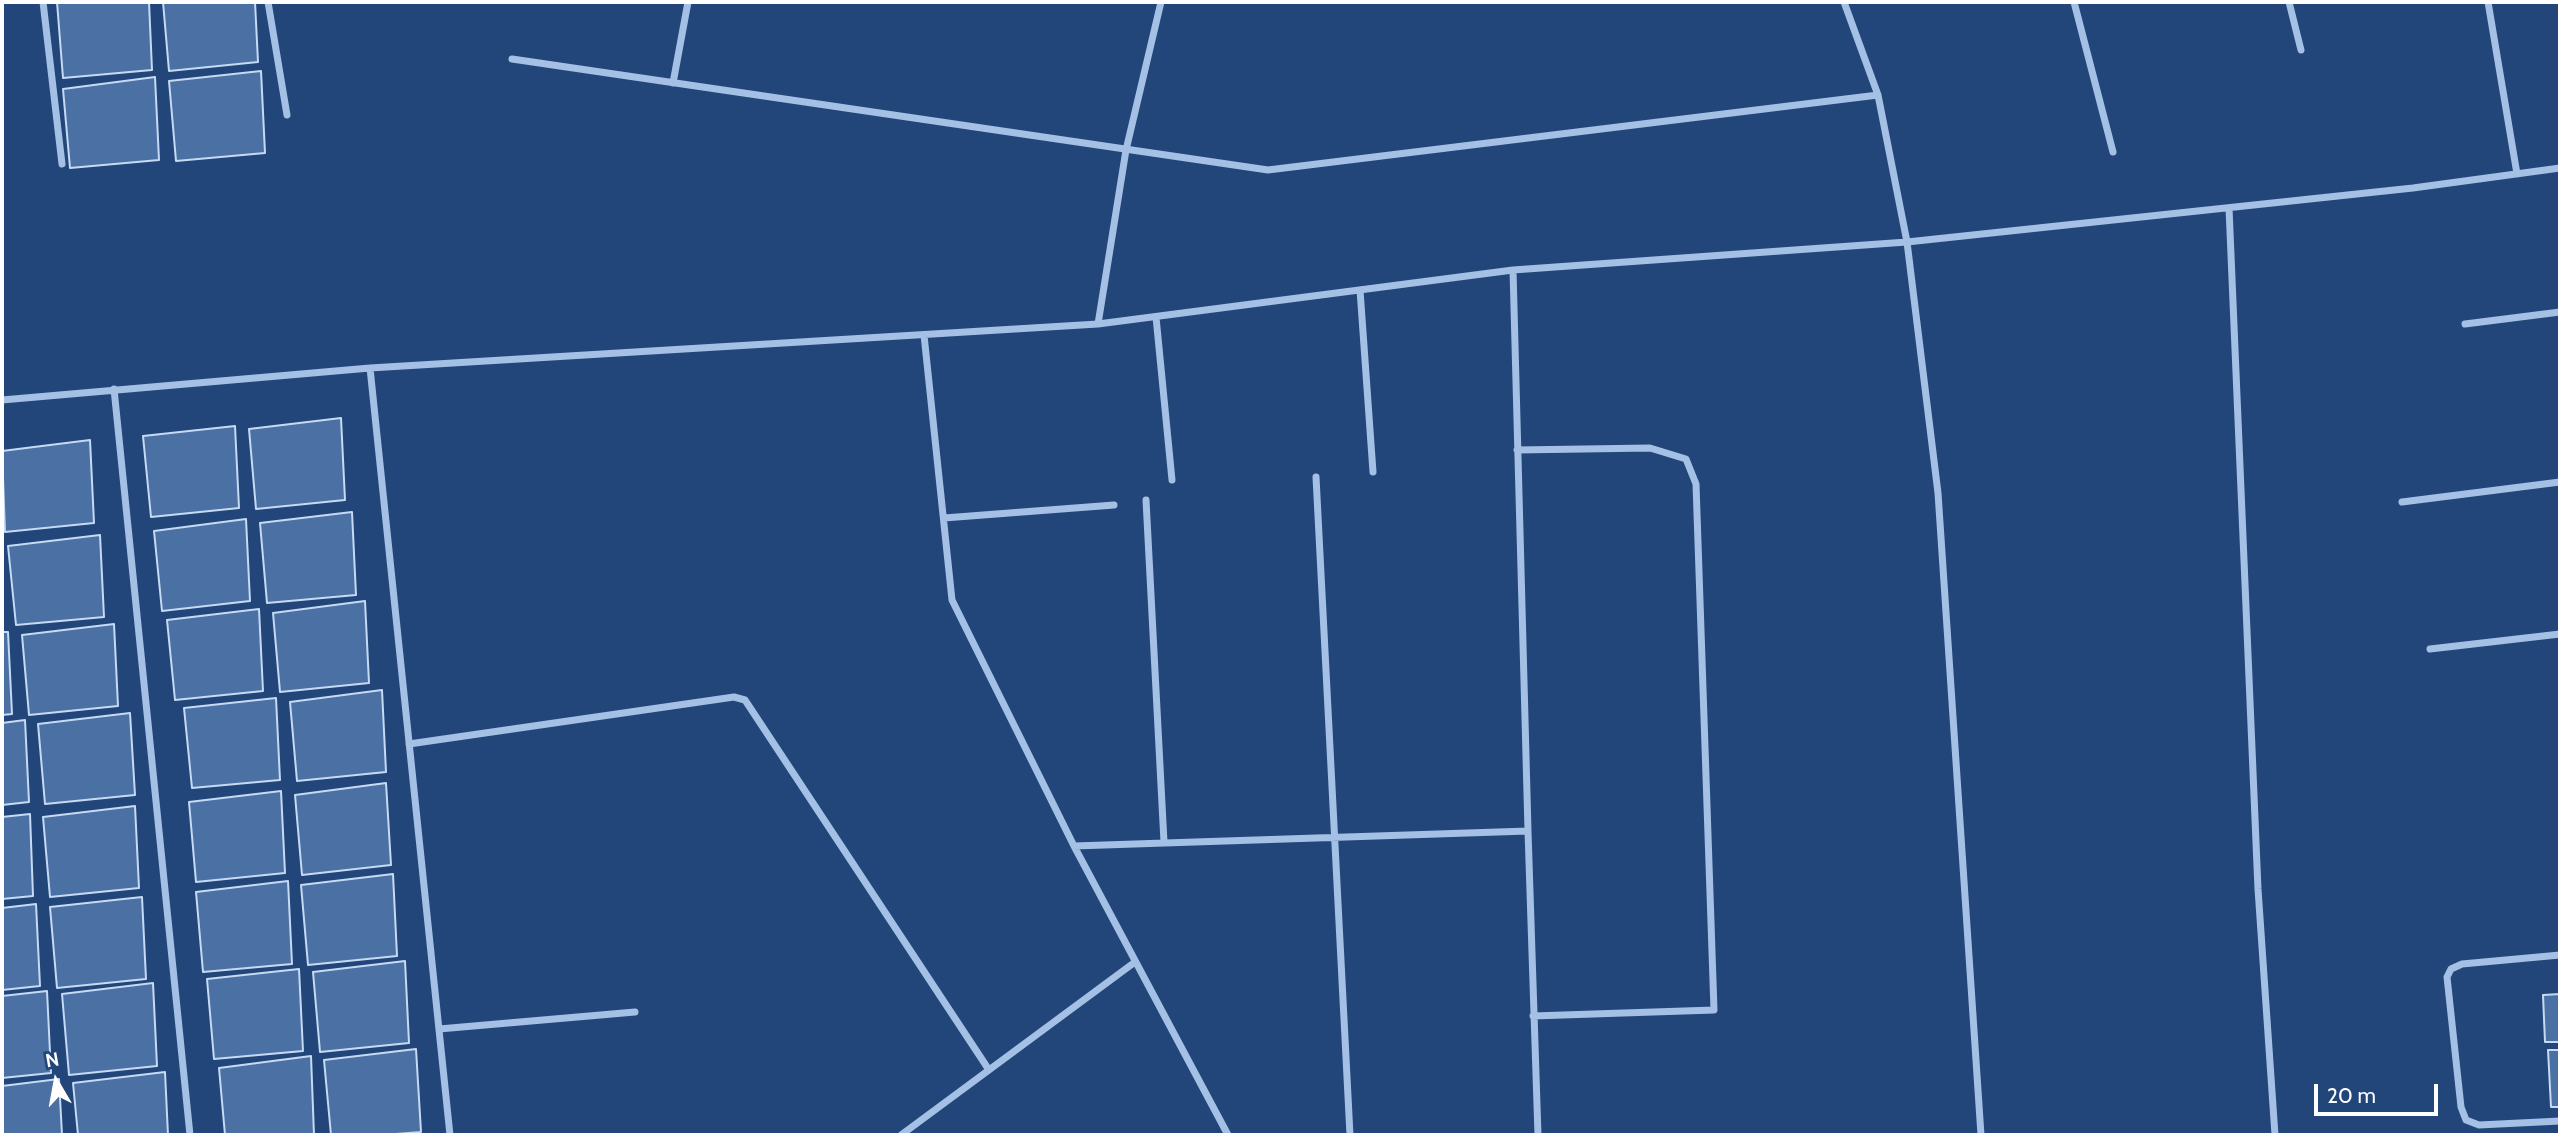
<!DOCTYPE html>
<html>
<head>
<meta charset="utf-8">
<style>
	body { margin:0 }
	#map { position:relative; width:2562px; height:1137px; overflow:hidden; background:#224679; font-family:Cabin,sans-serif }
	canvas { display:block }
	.frame { position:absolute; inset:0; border:4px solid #fff; pointer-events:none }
	.north { position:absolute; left:21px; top:1046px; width:70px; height:70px; -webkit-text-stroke:5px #224679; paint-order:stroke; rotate:350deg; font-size:19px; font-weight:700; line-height:28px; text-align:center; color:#fff }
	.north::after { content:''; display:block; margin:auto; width:24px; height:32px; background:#fff; clip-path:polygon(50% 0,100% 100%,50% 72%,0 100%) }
	.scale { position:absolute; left:2314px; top:1084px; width:124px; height:32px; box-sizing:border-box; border:4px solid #fff; border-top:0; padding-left:9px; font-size:21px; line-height:24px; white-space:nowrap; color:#fff; -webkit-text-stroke:5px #224679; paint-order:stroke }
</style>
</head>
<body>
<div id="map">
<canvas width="2562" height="1137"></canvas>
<div class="frame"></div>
<div class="north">N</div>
<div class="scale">20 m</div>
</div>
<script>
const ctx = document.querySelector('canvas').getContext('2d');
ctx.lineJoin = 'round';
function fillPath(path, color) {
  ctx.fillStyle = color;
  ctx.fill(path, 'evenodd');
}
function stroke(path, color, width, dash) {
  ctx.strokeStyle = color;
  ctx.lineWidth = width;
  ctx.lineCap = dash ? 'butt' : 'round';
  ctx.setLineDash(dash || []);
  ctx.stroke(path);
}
const building = new Path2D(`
	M57 2H149L152 70 63 78Z
	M163 2H255L258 62 169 71Z
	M261 71 265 153 176 161 169 81Z
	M155 77 159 160 70 168 63 89Z
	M341 418 345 500 256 509 249 429Z
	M235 426 239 508 151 517 143 436Z
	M90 440 94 523 5 532 2 451Z
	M352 512 356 595 267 603 260 523Z
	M246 519 250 601 162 611 154 531Z
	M100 535 104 617 16 625 8 546Z
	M365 601 369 683 280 692 273 613Z
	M259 609 263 691 175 700 167 620Z
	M114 624 118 706 29 715 22 635Z
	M2 632H8L12 714 2 715Z
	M382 690 386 772 297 781 290 702Z
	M276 698 280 780 192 788 184 708Z
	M130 713 135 795 45 804 38 724Z
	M25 720 29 802 2 805V723Z
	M386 783 391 865 302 875 295 795Z
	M281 791 285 873 196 882 189 802Z
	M135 806 139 888 50 897 43 817Z
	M30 814 33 896 2 899V817Z
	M393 874 397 956 308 965 301 885Z
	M288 881 292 964 203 972 196 892Z
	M142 897 146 979 57 988 50 907Z
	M36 904 40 986 2 990V908Z
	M405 961 409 1043 320 1052 313 972Z
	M299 969 303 1051 214 1059 207 979Z
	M153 983 157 1066 69 1075 62 994Z
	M47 991 51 1073 2 1078V996Z
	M2560 994V1042H2545L2543 995Z
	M416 1049 421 1132 383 1135H331L324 1060Z
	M2548 1050H2560V1107H2551Z
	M311 1056 314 1135H225L219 1068Z
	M165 1072 168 1135H78L73 1083Z
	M59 1079 62 1135H2V1086Z`);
const minor = new Path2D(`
	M43 2 62 164
	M268 2 287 115
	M1844 2 1878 95 1907 242 1938 493 1981 1135
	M2074 2 2113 152
	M2289 2 2301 50
	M2488 2 2517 174
	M512 59 1268 170 1878 95
	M673 83 688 2
	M2229 208 2258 889 2275 1135
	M1513 270 1528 831 1538 1135
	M1360 290 1373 472
	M1156 317 1172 480
	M1098 324 1126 150 1161 2
	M2465 324 2560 312
	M924 335 952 600 1074 846 1228 1135
	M370 368 450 1135
	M114 389 190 1135
	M2 400 370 368 1098 324 1513 270 1907 242 2413 188 2560 168
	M1517 450 1650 448 1686 459 1696 484 1714 1010 1533 1016
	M1316 477 1350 1135
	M1146 500 1164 842
	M2402 502 2560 482
	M944 518 1114 505
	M2430 649 2560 634
	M409 744 734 697 745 700 989 1070
	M1074 846 1528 831
	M2560 955 2462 964 2451 969 2447 977 2461 1107 2466 1120 2479 1125 2560 1121
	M439 1029 635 1012
	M901 1135 1135 962`);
fillPath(building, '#4b70a3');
stroke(building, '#c6daf4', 2);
stroke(minor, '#a4c0e4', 7);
</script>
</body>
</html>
